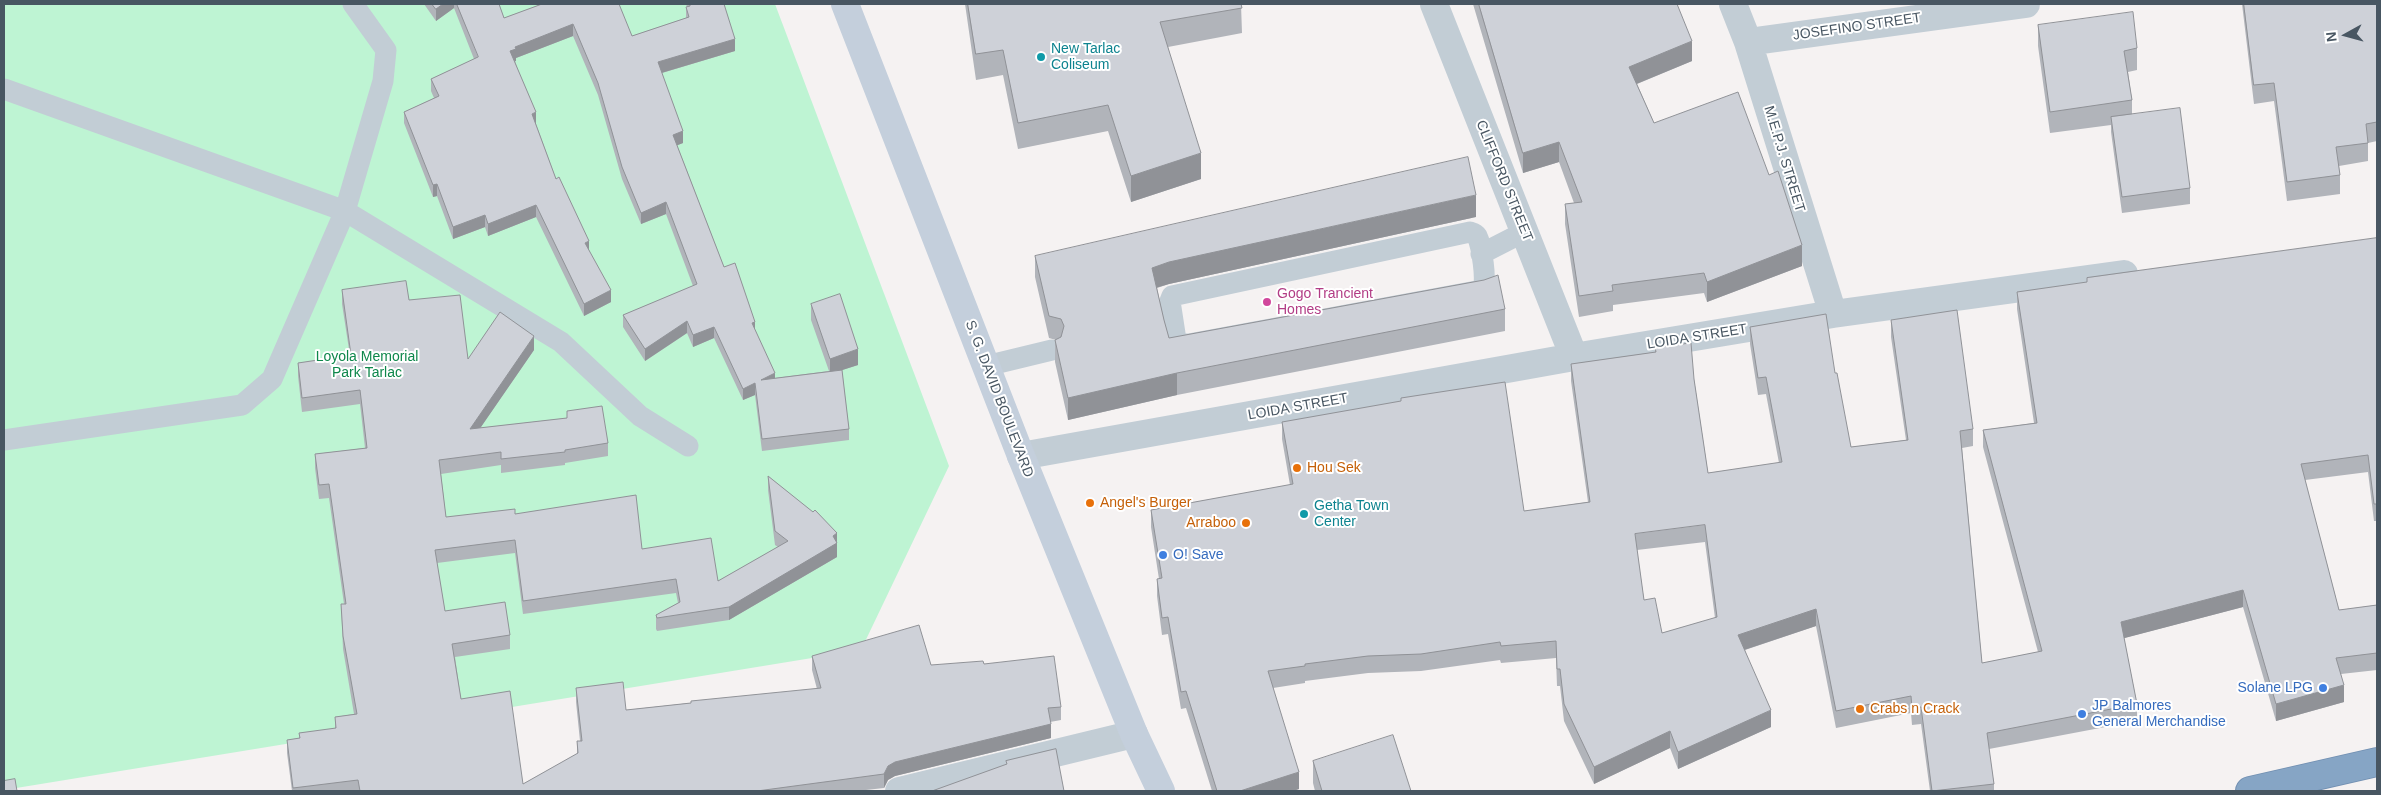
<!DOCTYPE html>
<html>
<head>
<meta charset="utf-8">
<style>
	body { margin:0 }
	#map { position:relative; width:2381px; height:795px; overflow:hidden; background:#f5f2f2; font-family:Arial,sans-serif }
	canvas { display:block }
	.frame { position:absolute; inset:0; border:5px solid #485662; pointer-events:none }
	.north { position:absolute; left:2321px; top:10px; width:50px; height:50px; -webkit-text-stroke:4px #fff; paint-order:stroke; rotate:263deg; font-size:14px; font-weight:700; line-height:20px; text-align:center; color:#485662 }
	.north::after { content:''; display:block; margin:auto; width:18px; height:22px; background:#485662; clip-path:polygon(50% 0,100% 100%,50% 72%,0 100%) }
</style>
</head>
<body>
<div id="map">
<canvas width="2381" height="795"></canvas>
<div class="frame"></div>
<div class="north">N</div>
</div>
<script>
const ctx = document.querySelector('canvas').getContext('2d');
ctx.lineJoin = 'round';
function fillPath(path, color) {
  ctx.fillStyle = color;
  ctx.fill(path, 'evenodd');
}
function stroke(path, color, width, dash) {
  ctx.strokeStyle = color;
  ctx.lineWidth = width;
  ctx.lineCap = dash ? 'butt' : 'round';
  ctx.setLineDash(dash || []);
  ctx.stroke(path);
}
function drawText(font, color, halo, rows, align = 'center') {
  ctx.font = font + ' Arial,sans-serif';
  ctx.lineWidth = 4;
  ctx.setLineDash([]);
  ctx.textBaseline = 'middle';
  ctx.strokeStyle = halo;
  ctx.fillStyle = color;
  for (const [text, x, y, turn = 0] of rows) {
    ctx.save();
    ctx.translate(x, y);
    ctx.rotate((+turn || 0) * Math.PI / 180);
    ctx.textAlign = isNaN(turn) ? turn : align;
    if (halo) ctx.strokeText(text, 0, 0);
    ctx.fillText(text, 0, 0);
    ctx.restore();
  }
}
const green = new Path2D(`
	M4 4H775L949 466 861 650 4 790Z`);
const lane = new Path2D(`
	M4 89 345 211 561 342 640 416 688 446
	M1470 232C1473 233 1475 233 1477 236 1481 244 1488 283 1482 290L1189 344H1181L1176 340 1170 301 1172 296Z
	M1481 254 1524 232
	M986 366 1052 350
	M4 440 242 405 272 379 345 211 383 81 386 50 353 4`);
const street = new Path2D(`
	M1434 4 1574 357
	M1733 4 1748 42 1833 314
	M1748 42 2026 4
	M1021 456 1574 357 1833 314 2124 274
	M899 791 1134 734`);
const secondary = new Path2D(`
	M845 4 1021 456 1134 734 1161 791`);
const highway = new Path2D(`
	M2250 791 2377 762`);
const wall = new Path2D(`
	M424 4H499L504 18 542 4 632 36 686 18V7H687L686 4H724L735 51 662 73 683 143 677 145 724 267 755 330 775 378 829 371 811 320V304L858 365 842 370 849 429V440L762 451 755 395 743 400 714 338 693 347 687 333 645 361 623 327V315L693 286 666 214 641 224 622 179 598 95 573 36 516 58V61H515L536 124 556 179 589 251 611 302 584 316 536 217 488 236 485 227 453 239 437 196 433 197 404 123V112L434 98 431 91V79L474 59 454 8 436 21Z
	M965 4H1241L1242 33 1168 47 1201 179 1131 202 1108 131 1018 149 1003 75 976 80Z
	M1473 4H1677L1692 61 1637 84 1654 123 1802 266 1707 302 1704 293 1613 305V311L1579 317 1565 224V204L1574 203 1559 162 1523 173Z
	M2242 4H2377V141L2368 143V161L2339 166 2340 175V194L2287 201 2274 101 2254 104Z
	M2038 25 2137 48V70L2128 72 2132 100V114L2190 188V204L2122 213 2111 132V125L2050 133 2038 46Z
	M1476 217 1169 284 1157 288 1164 320 1169 338 1505 309V331L1177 395 1068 420 1055 362V340H1056L1049 338 1035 277V256Z
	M2377 238V521H2374L2368 472 2305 480 2339 610 2377 605V670L2341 674 2344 702 2276 721 2243 607 2124 638 2137 704V721L1989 749 1994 784V791H1930L1921 724 1912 725 1911 713 1836 728 1816 626 1745 650 1771 727 1678 769 1670 748 1594 784 1564 721 1560 686H1557L1556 658 1501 663 1500 660 1421 671 1368 673 1305 681V683L1273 688 1299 789 1293 791H1212L1186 708 1181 709 1168 634 1162 635 1157 596V579H1159L1151 527V510L1290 485 1282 439V422L1524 511 1588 502 1571 381V364L1655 352V347L1694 379 1708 473 1779 463 1766 394 1758 395 1750 344V327L1835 373 1851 447 1906 440 1891 337V320L1973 429V446L1962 448 1982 663 2038 652 1983 447V430L2034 423 2017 309V292L2087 283V278ZM1705 542 1715 618 1662 633 1644 600 1637 550Z
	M342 290 409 300 468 359 534 350 480 428 567 418V411L608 443V456L565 463V465L501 473V465L441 474 446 517 515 514 642 549 718 581 778 547 775 545 768 490V476L837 533V557L729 620 657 631 656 629V615L678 603 676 593 523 614 515 553 437 563 445 611 510 635V649L455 657 461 699 523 784 577 754V741H580L576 702V688L626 710 817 689 812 670V656L931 665 984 664 1061 707V720L1050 722 1051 738 895 776 888 780 884 788 857 791H292L287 753V740L299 738V733L335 729V717L354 714 343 649 341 604H344L329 498 319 499 315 468V454L365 448 360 404 302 412 298 376V363L350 356 342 304Z
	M1313 761 1411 791H1315L1313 783Z`);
const shadedWall = new Path2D(`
	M443 4H454V8L436 21V9Z
	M573 24V36L516 58V61L510 63V51L515 47Z
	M735 39V51L658 74V62Z
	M1692 41V61L1629 87V67Z
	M536 112V124L532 126V114Z
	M683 131V143L673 147V135Z
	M1559 142V162L1523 173V153Z
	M1201 153V179L1131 202V176Z
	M437 184V196L433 197V185Z
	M1476 195V217L1169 284 1152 289V268L1169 262Z
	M666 202V214L641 224V213Z
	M536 205V217L488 236V224Z
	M485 215V227L453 239V227Z
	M589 241V253L585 243Z
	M1802 245V266L1707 302V282Z
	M611 290V302L584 316V304Z
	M687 321V333L645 361V349Z
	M755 322V334L752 323Z
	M714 327V338L693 347V335Z
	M534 336V350L470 443V429Z
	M858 349V365L830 374V359Z
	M775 373V385L761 380Z
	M1177 373V395L1068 420V398Z
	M755 383V395L743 400V389Z
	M837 533V557L729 620V607L833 536Z
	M2243 590V607L2121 639V622Z
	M1816 609V626L1738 652V635Z
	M2344 685V702L2276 721V704Z
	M1771 710V727L1678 769V752Z
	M1051 724V738L895 776 888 780 884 788V774L888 766 895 762Z
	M1670 731V748L1594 784V767Z
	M1299 772V789L1293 791H1240Z`);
const building = new Path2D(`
	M432 4H443L436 9Z
	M457 4H499L504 18 542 4H619L632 36 689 17 686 7 690 6V4H724L735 39 658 62 683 131 673 135 724 267 735 263 755 322 752 323 775 373 761 380 842 370 849 429 762 439 755 383 743 389 714 327 693 335 687 321 645 349 623 315 697 284 666 202 641 213 622 167 598 83 573 24 515 47 516 49 510 51 536 112 532 114 556 179 559 177 589 241 585 243 611 290 584 304 536 205 488 224 485 215 453 227 437 184 433 185 404 112 439 96 431 79 478 57Z
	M968 4H1241L1242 8 1160 22 1201 153 1131 176 1108 105 1018 123 1003 50 976 54Z
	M1479 4H1677L1692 41 1629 67 1654 123 1738 92 1769 175 1778 171 1802 245 1707 282 1704 273 1612 285 1613 291 1579 296 1565 204 1582 202 1559 142 1523 153Z
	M2244 4H2377V122L2366 124 2368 143 2336 147 2340 175 2287 182 2274 83 2254 85Z
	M2133 12 2137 48 2124 51 2132 100 2050 112 2038 25Z
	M2180 108 2190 188 2122 197 2111 117Z
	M1468 157 1476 195 1169 262 1152 268 1164 320 1169 338 1484 280 1498 275 1505 309 1177 373 1068 398 1055 340 1061 337 1064 326 1061 319 1049 316 1035 256Z
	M2377 238V504H2374L2368 455 2301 464 2339 610 2377 605V653L2336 658 2344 685 2276 704 2243 590 2121 622 2137 704 1987 733 1994 784 1932 791 1921 707 1912 708 1911 696 1836 711 1816 609 1738 635 1771 710 1678 752 1670 731 1594 767 1564 704 1560 669H1557L1556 641 1501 646 1500 642 1421 654 1368 656 1305 664V666L1268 671 1299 772 1240 791H1217L1186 691 1181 692 1168 617 1162 618 1157 579 1162 578 1151 510 1293 484 1282 422 1401 401V398L1505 382 1524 511 1590 502 1571 364 1656 352 1655 347 1691 343 1694 379 1708 473 1782 462 1766 377 1758 378 1750 327 1826 314 1835 373H1837L1851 447 1908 440 1891 320 1957 310 1973 429 1960 431 1982 663 2042 651 1983 430 2037 423 2017 292 2087 282V278ZM1705 525 1717 617 1662 633 1655 598 1644 600 1635 534Z
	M406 281 409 300 460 295 468 359 500 312 534 336 470 429 567 418V411L602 406 608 443 565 450V452L501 459V452L439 460 446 517 515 509V514L636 495 642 549 711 538 718 581 788 541 775 531 768 476 813 512 815 510 837 533 833 536 837 543 729 607 657 618 656 615 680 602 676 579 523 601 515 540 435 550 445 611 505 602 510 635 452 644 461 699 510 691 523 784 578 753 577 741H582L576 688 623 682 626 710 691 703V701L821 688 812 656 919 625 931 665 983 661 984 664 1054 656 1061 707 1048 708 1051 724 895 762 888 766 884 774 757 791H360L358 780 293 788 287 740 300 738 299 733 336 728 335 717 357 714 343 636 341 604H346L329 484 319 485 315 454 367 448 360 390 302 398 298 363 351 355 342 290Z
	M840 294 858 349 830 359 811 304Z
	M1393 735 1411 791H1322L1313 761Z
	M1056 749 1064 791H932L1007 764 1006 761Z
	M15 779 17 791H4V781Z`);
const markers = [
	[1041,57,5,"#0f9aa8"],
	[1267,302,5,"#d1479c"],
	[1297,468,5,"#e8710a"],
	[1090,503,5,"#e8710a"],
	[1304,514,5,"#0f9aa8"],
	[1246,523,5,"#e8710a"],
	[1163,555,5,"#3f7fe0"],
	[2323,688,5,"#3f7fe0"],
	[1860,709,5,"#e8710a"],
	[2082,714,5,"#3f7fe0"]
];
const streetNames = [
	["JOSEFINO STREET",1857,27,-8],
	["M.E.P.J. STREET",1784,159,73],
	["CLIFFORD STREET",1504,181,68],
	["LOIDA STREET",1697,337,-9],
	["S. G. DAVID BOULEVARD",999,399,69],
	["LOIDA STREET",1298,407,-10]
];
const cultureNames = [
	["New Tarlac",1051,49],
	["Coliseum",1051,65],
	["Getha Town",1314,506],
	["Center",1314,522]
];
const hotelNames = [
	["Gogo Trancient",1277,294],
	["Homes",1277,310]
];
const parkNames = [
	["Loyola Memorial",367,357],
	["Park Tarlac",367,373]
];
const foodNames = [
	["Hou Sek",1307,468],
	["Angel's Burger",1100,503],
	["Arraboo",1236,523,"right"],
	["Crabs n Crack",1870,709]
];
const shopNames = [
	["O! Save",1173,555],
	["Solane LPG",2313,688,"right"],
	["JP Balmores",2092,706],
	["General Merchandise",2092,722]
];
fillPath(green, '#bef4d3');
stroke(highway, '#718fb1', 30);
stroke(lane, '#c2cdd5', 21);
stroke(street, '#c2cdd5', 28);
stroke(secondary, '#c4cfdc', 28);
stroke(highway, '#86a5c5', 28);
fillPath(wall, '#b1b4ba');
fillPath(shadedWall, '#909297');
fillPath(building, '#ced1d8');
stroke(building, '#909297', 1);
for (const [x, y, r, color] of markers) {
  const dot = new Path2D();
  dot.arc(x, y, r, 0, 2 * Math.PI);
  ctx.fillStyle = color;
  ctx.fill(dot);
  stroke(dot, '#fff', 2);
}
drawText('14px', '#485662', '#fff', streetNames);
drawText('14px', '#0d838f', '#fff', cultureNames, 'left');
drawText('14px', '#b23c85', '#fff', hotelNames, 'left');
drawText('14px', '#0e874b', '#fff', parkNames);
drawText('14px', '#c56008', '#fff', foodNames, 'left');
drawText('14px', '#366cbe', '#fff', shopNames, 'left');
</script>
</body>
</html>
